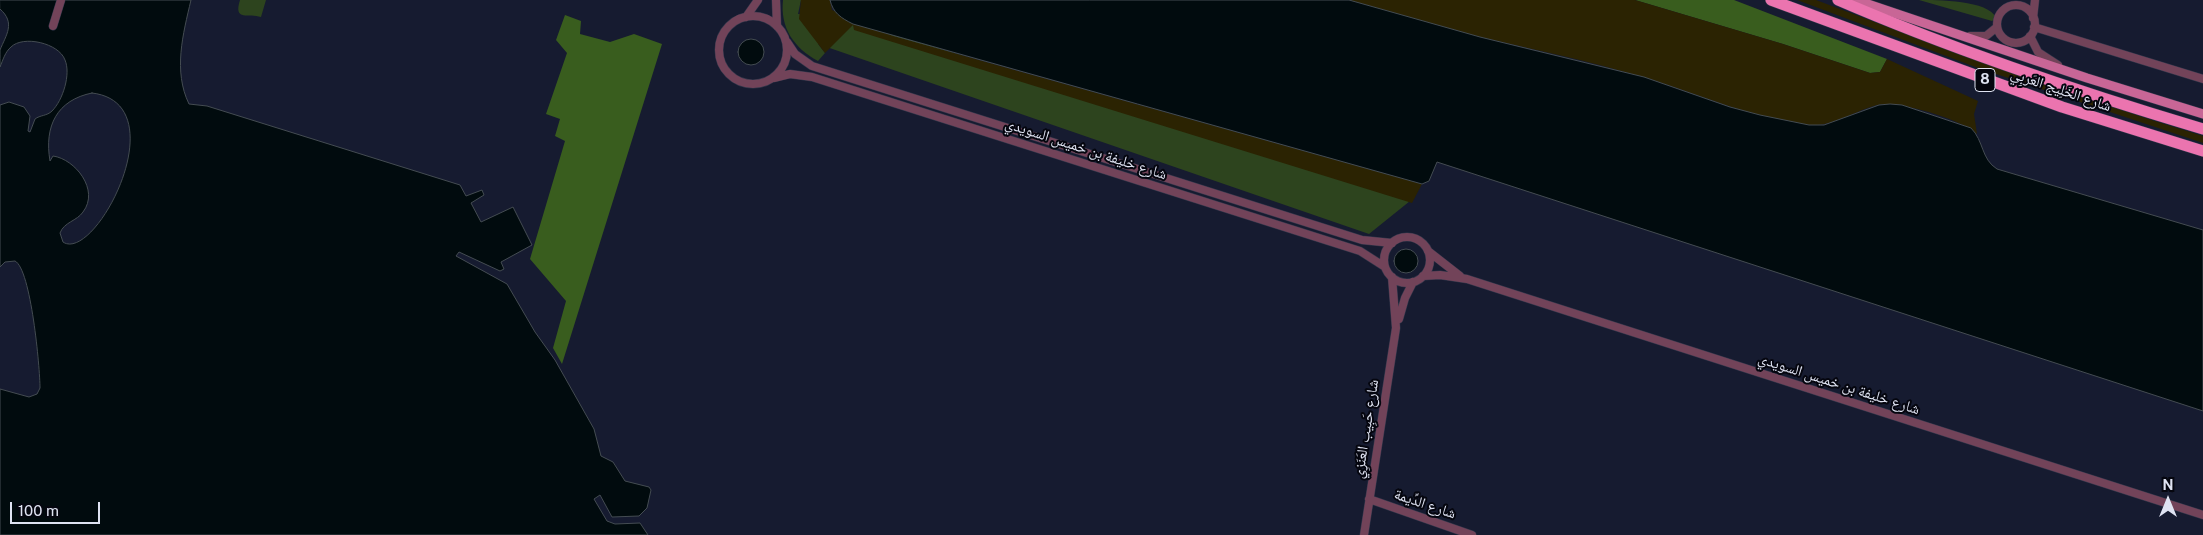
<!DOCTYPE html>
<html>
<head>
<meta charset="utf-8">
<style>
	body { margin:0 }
	#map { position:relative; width:2203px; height:535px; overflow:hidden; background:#161b30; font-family:"Public Sans",sans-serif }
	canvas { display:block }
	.north { position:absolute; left:2143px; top:475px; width:50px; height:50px; -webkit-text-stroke:4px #05060f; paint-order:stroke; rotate:0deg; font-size:14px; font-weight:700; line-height:20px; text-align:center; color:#dfe3f2 }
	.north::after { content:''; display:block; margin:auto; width:18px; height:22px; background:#dfe3f2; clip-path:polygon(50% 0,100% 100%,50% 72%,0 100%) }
	.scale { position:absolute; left:10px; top:502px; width:90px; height:22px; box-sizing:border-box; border:2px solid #dfe3f2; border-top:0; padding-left:6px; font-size:15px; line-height:18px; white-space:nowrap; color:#dfe3f2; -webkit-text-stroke:4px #05060f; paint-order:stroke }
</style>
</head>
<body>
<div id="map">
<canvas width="2203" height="535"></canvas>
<div class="north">N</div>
<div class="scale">100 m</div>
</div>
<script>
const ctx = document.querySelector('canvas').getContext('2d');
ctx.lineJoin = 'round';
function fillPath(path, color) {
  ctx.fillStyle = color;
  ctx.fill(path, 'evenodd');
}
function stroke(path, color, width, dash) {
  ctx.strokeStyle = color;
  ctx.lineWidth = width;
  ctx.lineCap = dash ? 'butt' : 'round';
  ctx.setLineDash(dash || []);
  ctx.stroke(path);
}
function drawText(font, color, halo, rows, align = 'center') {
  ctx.font = font + ' "Public Sans","Noto Naskh Arabic",sans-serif';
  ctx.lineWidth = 4;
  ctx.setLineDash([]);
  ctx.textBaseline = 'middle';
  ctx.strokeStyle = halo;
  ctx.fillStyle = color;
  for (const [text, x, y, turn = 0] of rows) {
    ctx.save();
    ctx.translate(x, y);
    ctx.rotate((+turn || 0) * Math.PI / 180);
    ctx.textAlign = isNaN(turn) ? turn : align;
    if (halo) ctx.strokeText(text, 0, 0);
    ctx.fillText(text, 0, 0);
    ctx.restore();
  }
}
const green = new Path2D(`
	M240 0H266L261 17C249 13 233 22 240 0Z
	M783 0H801L798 14 822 12 1415 197 1369 234 818 44 825 53 818 61C794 48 780 28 783 0Z
	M1919 0C1937 0 1989 0 1996 18L1992 21Z`);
const forest = new Path2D(`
	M1635 0H1734L1887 59 1880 72 1870 73 1783 44Z
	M565 15 581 21 580 34 610 42 634 34 662 44 562 364 553 348 566 301 530 259 565 141 555 136 560 119 546 114 567 53 556 40Z`);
const sand = new Path2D(`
	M801 0H830L832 10 893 36 1422 184 1412 203 854 30 853 25 825 53 799 19Z
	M1349 0H1635L1783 44 1870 73 1880 72 1887 59 1978 101 1974 114 1977 134C1961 119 1898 100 1877 105 1854 111 1833 127 1809 125 1752 119 1700 94 1645 78 1591 61 1535 50 1480 37 1436 27 1393 12 1349 0Z
	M1797 0H1816C1944 48 2072 96 2203 136V143L1978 68Z`);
const water = new Path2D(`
	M0 0H191C183 34 173 71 189 104L207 106 460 185 466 196 482 190 484 195 471 203 481 222 513 207 532 245 501 262 504 269 500 271 459 252 456 256 507 284 535 332 555 360 594 429 601 456 613 462 625 481 649 487 651 490 647 508 639 516 612 517 600 495 594 499 607 521 615 524 640 523 648 535H0V389L29 397 37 394 40 388C40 368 31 269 15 261L5 262 0 267V105L9 102 24 107 30 116 28 131 30 132 35 119C40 115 47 116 52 111 63 100 71 74 65 60 59 43 23 35 11 47 5 52 3 60 0 67 0 62 0 55 0 50 6 35 16 23 0 9ZM92 93C179 103 95 264 63 242L60 233C64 222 77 221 83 212 100 190 75 159 53 156L50 161C44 126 57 100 92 93Z
	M830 0H1349L1480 37 1644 77 1730 107 1760 115 1809 125H1824L1879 105 1890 104 1902 105 1971 128C1984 141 1981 159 1997 169L2203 230V411L1437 162 1429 181 1422 184 853 24C841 18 833 13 830 0Z
	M738 52a13 13 0 1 1 26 0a13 13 0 1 1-26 0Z
	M1394 261a12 12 0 1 1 24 0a12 12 0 1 1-24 0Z`);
const minor = new Path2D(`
	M776 0 777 26
	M1997 24a19 19 0 1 1 38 0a19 19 0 1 1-38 0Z
	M719 50a34 34 0 1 1 68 0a34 34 0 1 1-68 0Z
	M746 17 758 0
	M2033 18 2035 0
	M53 26 61 0
	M2034 27 2203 79
	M1970 36H1986L1997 27
	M2030 36 2038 52 2058 65
	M787 42 795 54 812 66 1362 240 1392 243
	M774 78 790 74 812 77 1360 251 1385 267
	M1384 260a23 23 0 1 1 46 0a23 23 0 1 1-46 0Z
	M1428 251 1460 276
	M1423 276 1440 275 1467 279 2203 515
	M1399 319 1405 298 1413 282
	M1369 499 1472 535
	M1364 535 1396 328 1392 277`);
const major = new Path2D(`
	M1856 0 2087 78 2203 114`);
const highway = new Path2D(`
	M1771 0 2062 107 2203 151
	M1838 0C1956 51 2079 92 2203 129`);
const shields = [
	[1985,80,20]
];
const shieldNames = [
	["8",1985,80]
];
const streetNames = [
	["شارع الخَلِيج العَربِي",2061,90,19],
	["شارع خليفة بن خميس السويدي",1086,149,18],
	["شارع خليفة بن خميس السويدي",1839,384,18],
	["شارع حَبِيب العَنَزِي",1366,429,-81],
	["شارع الدِّيمة",1425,504,19]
];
fillPath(green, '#2d441e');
fillPath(forest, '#395d1e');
fillPath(sand, '#2b2302');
fillPath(water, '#010b0e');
stroke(water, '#444c52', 1);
stroke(minor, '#32374b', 9);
stroke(major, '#32374b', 10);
stroke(highway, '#32374b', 12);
stroke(minor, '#724359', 8);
stroke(major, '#c86696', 9);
stroke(highway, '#eb74af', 11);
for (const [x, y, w] of shields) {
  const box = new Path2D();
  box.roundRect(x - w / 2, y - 11.5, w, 23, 4);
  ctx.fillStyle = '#05060f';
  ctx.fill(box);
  stroke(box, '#dfe3f2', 1);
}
drawText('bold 14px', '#dfe3f2', null, shieldNames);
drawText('15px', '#dfe3f2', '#05060f', streetNames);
</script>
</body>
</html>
